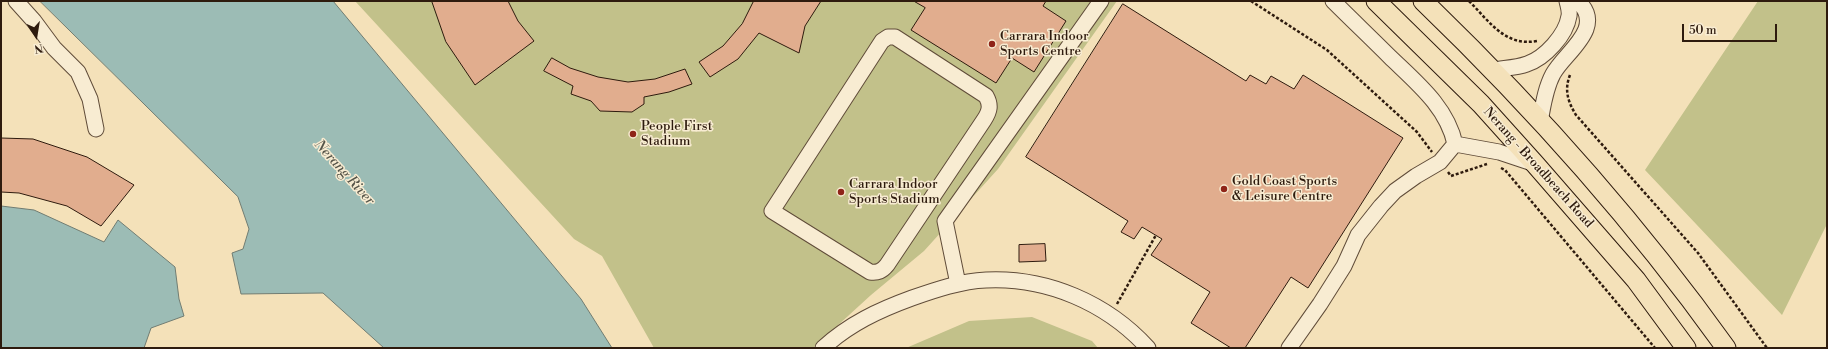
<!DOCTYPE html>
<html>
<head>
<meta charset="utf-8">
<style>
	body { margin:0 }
	#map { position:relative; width:1828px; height:349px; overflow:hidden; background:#f4e1b9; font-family:"Libre Bodoni",serif }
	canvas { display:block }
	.frame { position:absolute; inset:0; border:2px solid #2e1b0e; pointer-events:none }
	.north { position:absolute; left:16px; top:16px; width:40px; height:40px; -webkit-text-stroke:3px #f8ecd2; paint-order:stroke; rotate:168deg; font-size:11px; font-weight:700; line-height:16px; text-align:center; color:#2e1b0e }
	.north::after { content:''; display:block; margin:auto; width:14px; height:18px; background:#2e1b0e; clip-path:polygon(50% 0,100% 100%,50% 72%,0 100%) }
	.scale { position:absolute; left:1682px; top:24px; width:95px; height:18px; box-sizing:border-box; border:2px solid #2e1b0e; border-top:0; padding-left:5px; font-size:12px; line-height:14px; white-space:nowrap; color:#2e1b0e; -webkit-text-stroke:3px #f8ecd2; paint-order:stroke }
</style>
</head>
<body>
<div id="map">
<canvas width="1828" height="349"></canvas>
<div class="frame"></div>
<div class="north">N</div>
<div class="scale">50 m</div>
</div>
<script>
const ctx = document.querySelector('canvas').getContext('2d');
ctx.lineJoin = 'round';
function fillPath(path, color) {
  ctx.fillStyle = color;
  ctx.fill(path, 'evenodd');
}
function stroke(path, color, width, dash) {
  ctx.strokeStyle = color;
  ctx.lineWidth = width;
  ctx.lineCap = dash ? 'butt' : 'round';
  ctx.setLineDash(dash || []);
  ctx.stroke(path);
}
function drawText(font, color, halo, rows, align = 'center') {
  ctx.font = font + ' "Libre Bodoni",serif';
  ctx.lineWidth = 3;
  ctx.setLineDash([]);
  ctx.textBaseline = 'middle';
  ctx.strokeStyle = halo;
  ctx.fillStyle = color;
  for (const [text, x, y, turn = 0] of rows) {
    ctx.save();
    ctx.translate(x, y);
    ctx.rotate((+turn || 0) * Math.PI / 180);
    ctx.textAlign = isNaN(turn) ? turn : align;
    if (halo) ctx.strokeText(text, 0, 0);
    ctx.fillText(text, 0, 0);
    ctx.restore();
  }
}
const green = new Path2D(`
	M355 1H1117L998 169 924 251 871 295 813 348H654L602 256 574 239Z
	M1758 1H1827V224L1782 315 1645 170Z
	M1032 317 1092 341 1098 348H906L969 321Z`);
const water = new Path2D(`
	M40 1H333L581 299 612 348H384L323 293 241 294 232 253 243 249 249 229 238 197Z
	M1 206 34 210 104 242 118 220 175 267 179 299 184 316 151 328 144 348H1Z`);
const building = new Path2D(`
	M432 1H508L518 21 534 41 475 85 446 42Z
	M754 1H821L805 26 799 53 759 33 738 59 710 77 699 62 723 46 742 24Z
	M914 1H1046L1043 6 1066 21 1034 72 1012 58 996 83 911 30 925 8Z
	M1123 4 1246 81 1250 75 1266 84 1271 76 1294 89 1303 75 1403 138 1308 288 1291 277 1245 348H1231L1191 323 1210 292 1151 255 1162 239 1142 227 1134 239 1121 232 1128 221 1026 157Z
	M552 58 570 68 598 77 628 82 655 79 685 69 692 84 669 92 644 97V104L632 112 600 111 591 101 571 94 573 86 544 71Z
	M1 138 33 139 87 157 134 185 101 226 67 206 19 193 1 192Z
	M1045 244 1046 261 1019 262V245Z`);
const path = new Path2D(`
	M1251 1 1327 50 1417 132 1432 152
	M1469 1C1489 21 1505 47 1537 41
	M1570 75C1564 90 1568 102 1576 115L1698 253 1767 348
	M1501 168 1505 170 1655 348
	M1448 172 1451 176 1487 164
	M1117 304 1156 235`);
const minor = new Path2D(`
	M16 1 34 21 54 48 78 72 90 99 96 129
	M1333 1C1352 20 1371 38 1390 57 1417 83 1447 107 1455 144
	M888 37H895L986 96C991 105 990 111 984 120L887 265C882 271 878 273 870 272L772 211 882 41Z
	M1493 70C1504 68 1516 68 1527 64 1545 58 1566 35 1569 16 1570 11 1568 6 1567 1
	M1540 122C1543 106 1545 89 1553 74 1565 52 1606 28 1578 1
	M1455 144 1499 152 1535 164
	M958 284 945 221 1101 1
	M823 348C849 324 879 310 912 298 935 290 961 281 986 280 1047 277 1107 303 1148 348
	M1289 348 1320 304 1344 266 1358 235 1381 206 1395 191 1416 176 1440 162 1455 144`);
const major = new Path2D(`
	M1376 1 1481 104 1535 164 1636 280 1686 348
	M1423 1C1532 106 1638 225 1726 348`);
const markers = [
	[992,44,4,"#8f2418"],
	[633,134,4,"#8f2418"],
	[1224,189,4,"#8f2418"],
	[841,192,4,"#8f2418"]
];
const poiNames = [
	["Carrara Indoor",1000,37],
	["Sports Centre",1000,52],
	["People First",641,127],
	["Stadium",641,142],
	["Gold Coast Sports",1232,182],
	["& Leisure Centre",1232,197],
	["Carrara Indoor",849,185],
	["Sports Stadium",849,200]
];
const streetNames = [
	["Nerang - Broadbeach Road",1538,168,48]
];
const waterNames = [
	["Nerang River",344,173,48]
];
fillPath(green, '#c2c18a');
fillPath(water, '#9cbcb5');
stroke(water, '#707c72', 1);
fillPath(building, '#e1ad8e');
stroke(building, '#2e1b0e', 1);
stroke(minor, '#604c39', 17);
stroke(major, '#2e1b0e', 21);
stroke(path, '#2e1b0e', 2.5, [3, 2]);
stroke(minor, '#f8ecd2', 15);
stroke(major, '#f4e1b9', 19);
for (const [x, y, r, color] of markers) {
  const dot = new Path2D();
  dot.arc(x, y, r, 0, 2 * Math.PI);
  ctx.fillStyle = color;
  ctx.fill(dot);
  stroke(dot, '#f8ecd2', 1.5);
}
drawText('13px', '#2e1b0e', '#f8ecd2', poiNames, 'left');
drawText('13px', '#2e1b0e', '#f8ecd2', streetNames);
drawText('italic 14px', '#545348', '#f8ecd2', waterNames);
</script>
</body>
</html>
